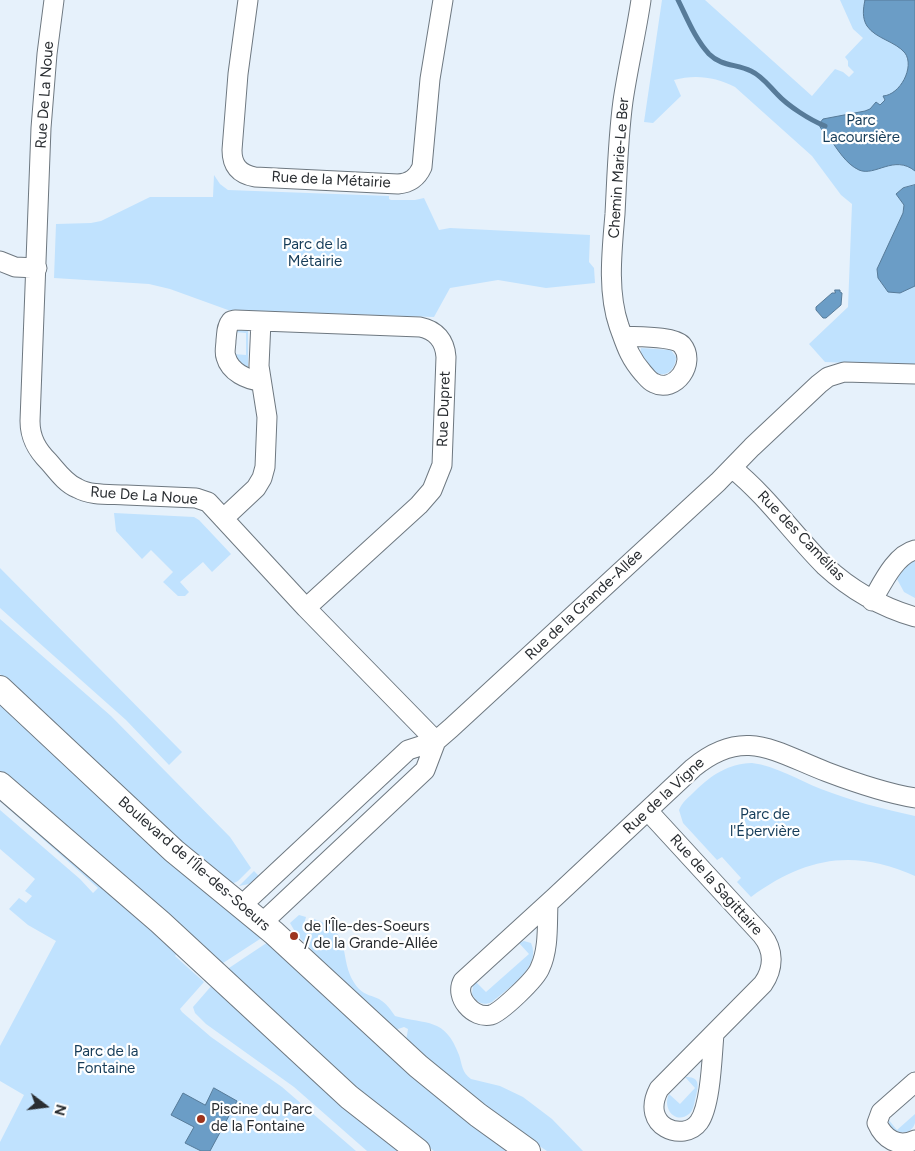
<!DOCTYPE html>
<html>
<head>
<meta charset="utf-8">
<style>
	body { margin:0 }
	#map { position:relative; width:915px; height:1151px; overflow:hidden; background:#e6f1fb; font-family:Figtree,sans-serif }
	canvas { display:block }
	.north { position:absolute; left:20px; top:1081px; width:50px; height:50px; -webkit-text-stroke:4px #fff; paint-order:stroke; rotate:105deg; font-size:14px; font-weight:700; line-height:20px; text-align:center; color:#292d31 }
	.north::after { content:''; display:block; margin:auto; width:18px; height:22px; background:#292d31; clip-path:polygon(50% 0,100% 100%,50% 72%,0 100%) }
</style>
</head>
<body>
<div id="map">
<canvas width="915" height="1151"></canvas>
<div class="north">N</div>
</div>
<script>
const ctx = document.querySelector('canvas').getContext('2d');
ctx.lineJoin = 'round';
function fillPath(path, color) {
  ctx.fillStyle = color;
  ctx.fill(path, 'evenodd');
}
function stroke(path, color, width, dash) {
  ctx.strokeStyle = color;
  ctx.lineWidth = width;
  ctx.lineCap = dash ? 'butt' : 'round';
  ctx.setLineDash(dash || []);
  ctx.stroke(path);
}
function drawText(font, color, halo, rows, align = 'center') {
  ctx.font = font + ' Figtree,sans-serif';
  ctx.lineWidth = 4.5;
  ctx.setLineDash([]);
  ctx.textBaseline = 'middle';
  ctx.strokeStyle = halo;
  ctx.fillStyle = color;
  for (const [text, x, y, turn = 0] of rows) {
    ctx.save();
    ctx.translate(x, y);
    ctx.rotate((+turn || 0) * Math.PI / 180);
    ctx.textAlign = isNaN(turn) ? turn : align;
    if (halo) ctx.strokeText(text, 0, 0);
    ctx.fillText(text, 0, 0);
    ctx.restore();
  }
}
const green = new Path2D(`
	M662 0H705L812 96 835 69 843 72 849 77 854 72 848 66V61L845 57 863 38 853 29 840 0H915V366L825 362 809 344 848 307 852 204 841 195 812 156 735 87C716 77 695 74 674 80L681 96 653 123 644 122Z
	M214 175 220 184 228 190 389 196V199L391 200H415L424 198 439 230 450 228 590 235 589 262 594 268 595 283 546 288 498 280 450 288 434 317 228 310 170 289 149 284 54 278 56 224 91 223 101 221 150 197H213Z
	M235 329 248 330V367L239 365 234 354 246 355V333L235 332Z
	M641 348 671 350 676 357C676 368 667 379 655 372 649 368 644 359 640 354Z
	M114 513 194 517 199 520 231 554 212 572 203 562 180 582 189 592 185 596H178L163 582 173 572 151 550 142 559 116 531Z
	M915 559V598L904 592 897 579 907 564Z
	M0 568 182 752 169 765 126 720 0 608Z
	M0 619 111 716 230 837 251 868 238 881 232 884 212 870 88 757 0 674Z
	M0 702 263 937 220 965 116 871 0 771Z
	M752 763C776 766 798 780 821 789 852 801 883 809 915 816V876C853 848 804 858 751 897L737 882 741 878 722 857 717 860 683 823 679 810C682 802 689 797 695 791 712 775 727 764 752 763Z
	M0 797 178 952 175 956 204 982 180 1009 182 1012 211 1037 282 1087 356 1151H0V1142L24 1095 0 1081V1046L56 941 28 925 9 909 19 898 26 903 32 896 25 891 35 879 0 849V810L80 879 93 893 98 888 0 801Z
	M254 871 259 876 249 884 239 886Z
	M299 915 306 917 304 924 306 928 312 926 310 918C359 931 334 960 359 989 365 995 373 996 379 999 386 1003 391 1010 395 1016 427 1025 445 1017 459 1055 462 1064 462 1073 471 1079L500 1086 523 1097 552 1119 583 1151H547L504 1123 406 1041 408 1029 404 1027 395 1030 310 953 312 950 297 935 290 923Z
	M524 941 531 943C542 967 508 988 492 1002 483 1006 477 1003 472 994L473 986 476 982 486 992 529 954 519 943Z
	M268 942 511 1151H434L356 1091 226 970Z
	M213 984 402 1151H367L294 1087 206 1024 195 1013 193 1007Z
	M685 1077C702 1076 698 1088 695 1100 694 1105 693 1111 689 1114 675 1125 662 1108 669 1094L680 1104 695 1088Z
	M915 1114C915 1117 915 1120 915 1123 911 1138 889 1134 888 1119L897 1130Z`);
const water = new Path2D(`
	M865 0H915V171C894 154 875 177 859 170 846 164 838 150 830 139 826 133 821 131 819 124L823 119 865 111 870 109 876 102 880 105 885 100 883 96C900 95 915 67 905 53 895 41 876 39 867 26 862 18 863 9 865 0Z
	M915 185V286L900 293 888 292 878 278 877 269 903 213 904 205 896 194 903 188Z
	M835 290H840V292L842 293 841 305 826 318H823L816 310V307L832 293H835Z
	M214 1088 237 1101 210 1151H201L185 1143 194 1127 171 1115 183 1093 205 1105Z`);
const stream = new Path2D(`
	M678 0C687 18 695 39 709 54 721 66 736 64 751 71 762 76 769 86 777 94 788 106 810 120 825 126`);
const minor = new Path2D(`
	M54 0 47 54 41 128 30 421C30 438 37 450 49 462 57 471 65 483 77 488 91 496 110 494 126 495 149 496 172 497 196 498L208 502 306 608 436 741
	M248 0 238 74 232 150C232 165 239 174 255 177L398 184C410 183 417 178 422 167L430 79 443 0
	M0 261 15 267 37 268
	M623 336C636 337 674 336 682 345 697 363 675 394 654 383 649 381 646 376 643 373 629 357 626 345 619 326 607 291 612 250 615 214 617 176 618 138 623 101 628 67 636 34 641 0
	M261 381C247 380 230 372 226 357 224 352 226 346 226 340 227 333 226 327 231 321L235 320 420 327C436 330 445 341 446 357L442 465 432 490 419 505 306 608
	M732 468C767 496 793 534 825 566 851 590 881 607 915 617
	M224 518 256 488 262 478 265 467 267 417 259 366 261 321
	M872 601C882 584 895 555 915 550
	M648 811 762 935C774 950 774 968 763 984L659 1089C639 1127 684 1143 699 1122 711 1105 712 1055 714 1034
	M548 904C547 924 549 949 540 968 536 979 501 1012 491 1015 473 1019 454 997 463 981L555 897 693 768C744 726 775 752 827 772 856 783 885 793 915 798
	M241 906 408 750 436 741 451 728 718 482 752 447 819 384 828 377 844 372 915 374
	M262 923 425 770 436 741
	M915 1082 881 1112 877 1123C884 1139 898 1148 915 1140`);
const tertiary = new Path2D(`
	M0 688 174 851 274 933 418 1066 478 1115 528 1151
	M0 784 160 922 349 1097 418 1151`);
const markers = [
	[294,936,5,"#9d341d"],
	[201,1119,5,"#9d341d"]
];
const streetNames = [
	["Rue De La Noue",45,95,-86],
	["Chemin Marie-Le Ber",619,168,-86],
	["Rue de la Métairie",331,180,3],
	["Rue Dupret",444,409,-88],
	["Rue De La Noue",144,496,4],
	["Rue des Camélias",801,536,46],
	["Rue de la Grande-Allée",584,605,-43],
	["Rue de la Vigne",664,796,-43],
	["Boulevard de l'Île-des-Soeurs",194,864,41],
	["Rue de la Sagittaire",716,885,48]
];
const parkNames = [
	["Parc",861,121],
	["Lacoursière",861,138],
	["Parc de la",315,245],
	["Métairie",315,262],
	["Parc de",765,815],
	["l'Épervière",765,832],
	["Parc de la",106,1052],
	["Fontaine",106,1069]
];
const poiNames = [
	["de l'Île-des-Soeurs",304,927],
	["/ de la Grande-Allée",304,944],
	["Piscine du Parc",211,1110],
	["de la Fontaine",211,1127]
];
fillPath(green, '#c0e2fe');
fillPath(water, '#6b9dc6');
stroke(water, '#577b99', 1);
stroke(stream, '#577b99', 5);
stroke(minor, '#6e7880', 21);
stroke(tertiary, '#6e7880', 26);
stroke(minor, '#fff', 19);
stroke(tertiary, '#fff', 24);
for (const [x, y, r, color] of markers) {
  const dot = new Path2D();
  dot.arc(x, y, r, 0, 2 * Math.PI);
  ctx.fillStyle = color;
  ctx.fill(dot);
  stroke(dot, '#fff', 2);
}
drawText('15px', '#292d31', '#fff', streetNames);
drawText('15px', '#153c59', '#fff', parkNames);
drawText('15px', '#292d31', '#fff', poiNames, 'left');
</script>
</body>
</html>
